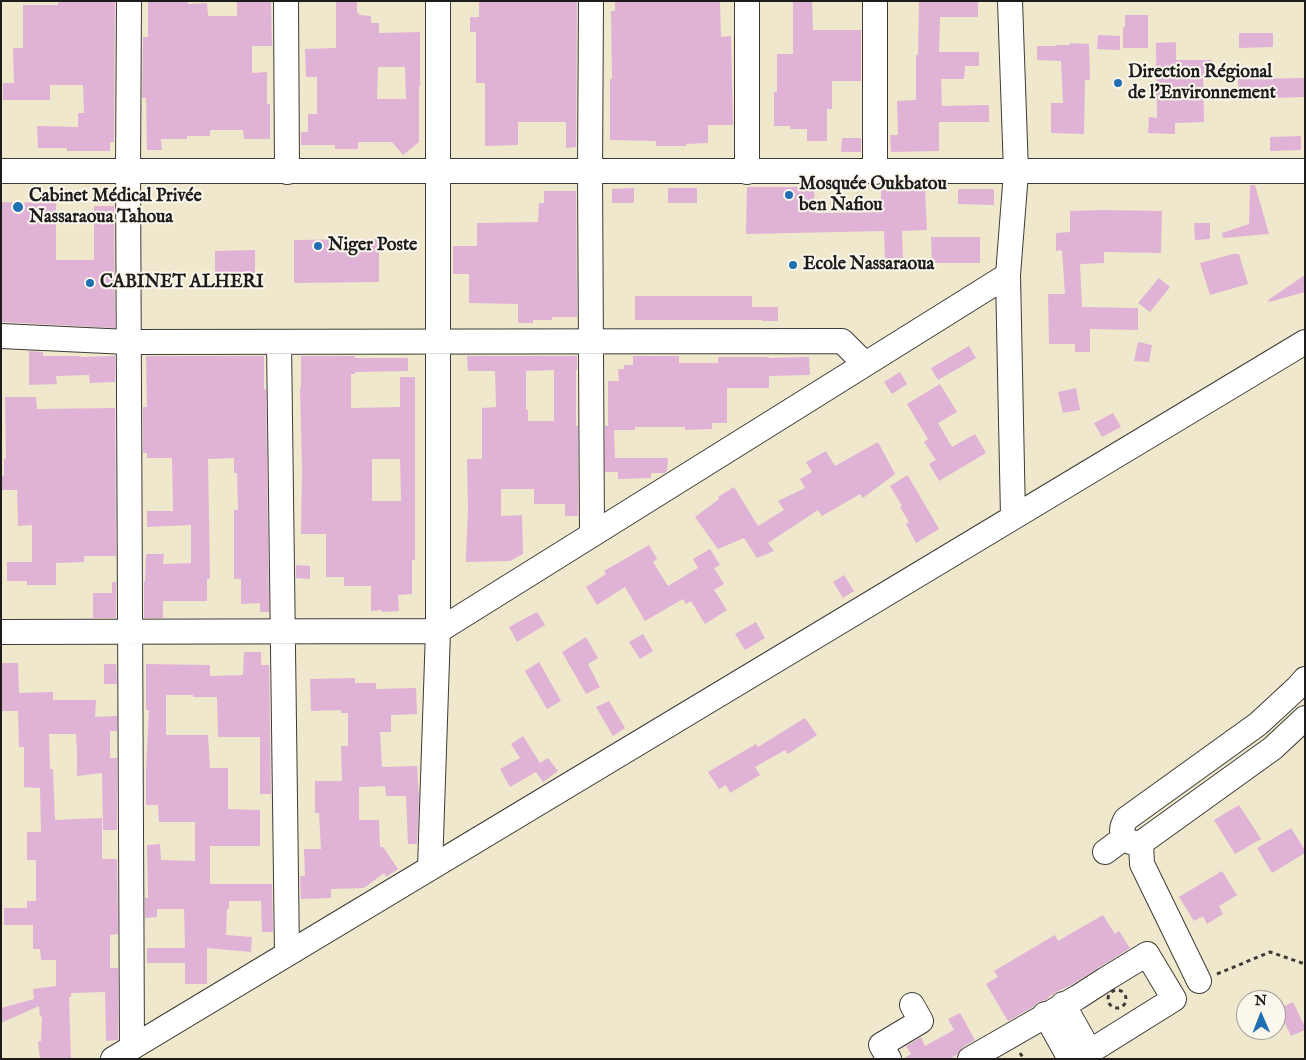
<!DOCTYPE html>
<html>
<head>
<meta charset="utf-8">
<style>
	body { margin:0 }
	#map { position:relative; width:1306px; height:1060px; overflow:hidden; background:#efe8cd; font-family:"IM FELL English",serif }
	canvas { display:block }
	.frame { position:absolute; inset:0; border:2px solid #1c1c1c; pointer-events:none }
	.north { position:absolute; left:1236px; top:990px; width:50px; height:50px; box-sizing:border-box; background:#fbf7ec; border:1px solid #a29f99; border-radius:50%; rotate:359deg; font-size:14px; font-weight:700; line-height:20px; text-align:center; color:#1c1c1c }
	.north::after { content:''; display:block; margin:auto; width:18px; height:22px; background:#1f6fb2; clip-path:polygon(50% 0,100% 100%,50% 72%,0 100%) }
</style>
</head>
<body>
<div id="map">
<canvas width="1306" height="1060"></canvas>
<div class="frame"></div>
<div class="north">N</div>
</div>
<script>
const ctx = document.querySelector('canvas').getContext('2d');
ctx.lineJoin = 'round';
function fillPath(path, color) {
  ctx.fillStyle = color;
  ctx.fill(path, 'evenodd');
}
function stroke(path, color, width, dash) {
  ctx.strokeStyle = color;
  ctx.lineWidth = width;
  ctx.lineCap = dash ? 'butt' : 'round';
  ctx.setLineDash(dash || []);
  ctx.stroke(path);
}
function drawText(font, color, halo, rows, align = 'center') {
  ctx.font = font + ' "IM FELL English",serif';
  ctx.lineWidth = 4;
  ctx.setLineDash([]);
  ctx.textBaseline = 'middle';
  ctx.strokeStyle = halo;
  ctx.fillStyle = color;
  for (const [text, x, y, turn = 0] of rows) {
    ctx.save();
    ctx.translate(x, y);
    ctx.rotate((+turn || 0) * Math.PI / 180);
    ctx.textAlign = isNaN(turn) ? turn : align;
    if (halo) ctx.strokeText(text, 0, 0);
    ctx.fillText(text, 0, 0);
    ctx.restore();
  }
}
const building = new Path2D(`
	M63 1H115L114 142H110V151H67V148H38L37 126 78 127V113H84L83 85H50V100H3V83H14L13 48H23V5H58V2Z
	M148 1H188V4L207 3 208 16H237V1H271L272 46H252V73L267 72V104H270V139H244L243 130H210V136H187V139H161L162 150H147L146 98H142L143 37H148Z
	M336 1H357V13H359V15L371 16V23H379V33L420 32V86H419V142L403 155 392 142H358V149H335V145H301V132H308V114H317V77H306L305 49 336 48ZM378 67H405L406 99H377Z
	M479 1H577L576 147 566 148V122H518V145L485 146V83H476V32H470V17H479Z
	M615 1H720L721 37 731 36 733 125H708V143L686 144V146H656V141L610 140V79H612L611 11H615Z
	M793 1H812L813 30H861V81H832V109H827V141H807V129H790V126H774V92H777V54H793Z
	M919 1H978V17H940L939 52H979V66H965L964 79H941L942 106 989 105V122H939V151L891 152 890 135H898L897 101 916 100V55H918Z
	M1125 15H1148V48H1123V27H1125Z
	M1239 33H1273V47L1239 48Z
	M1098 35 1120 36V50L1097 49Z
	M1176 42V60H1212L1213 74H1203L1204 122 1175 123V134L1148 133 1149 117 1157 118 1156 43Z
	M1070 43 1089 44 1090 80H1085L1084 134 1051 133V103H1063L1061 61 1037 60V46H1056V45H1070Z
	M1305 78V97L1239 99 1238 79Z
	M1301 136V150L1270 151V137Z
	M842 138H861V152H841Z
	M1250 185H1255L1269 234 1223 238 1222 233 1249 224Z
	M747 187H814L815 213 881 212V189L925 188 927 230 902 231 903 258 885 259 884 231 746 234Z
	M634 188V203H612V189Z
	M668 188H697V203H668Z
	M958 189H994V205L958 204Z
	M544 191H576L577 317H552V320H533V323H518V304L469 303V274H453V246H477V223L538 222 539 203H544Z
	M1 202 56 203V260H94V206H114L115 328 1 322Z
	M1103 210 1162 211 1161 253 1104 252V263L1080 264 1082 307 1138 308V330L1090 329V352H1075V344H1049L1048 294H1065L1062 250 1056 251V233L1070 232V211Z
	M1194 223H1210V239L1195 240Z
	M931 237H980V263H932Z
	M379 239V282L294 283V240Z
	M255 250V273H215V251Z
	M1233 254H1239L1248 284 1210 295 1200 263Z
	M1305 275V292L1269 302 1268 300Z
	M1159 278 1170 287 1150 312 1138 303Z
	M635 296H752V307H778V321H762V320H635Z
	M1138 342 1152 345 1149 362 1134 361Z
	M969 346 976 358 938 380 931 368Z
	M29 351 43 352V356H80V357L115 356V382L90 383 89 375 56 376 57 384 29 385Z
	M146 356H264V389H266L269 612H260V603L241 604V579H234V510H238L237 473H234V458L208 459 210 579H207V601H163V618H144V582L145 581 146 554H164L163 564 191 563V525L147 527V511H173L172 458H147V453H143V407H147Z
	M301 356H355V358H408V371L355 372V374H351V408L400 407V377H415V560H412V594L398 595 399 611 382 612V610L371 611V586H344V577H326V534H301L302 469 300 388H301ZM372 459H400L401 501H372Z
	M467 356H577V370H576V426H578V516H565V504H534V489H501V516L522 515 523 554 510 561 466 562V555L468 510 467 459H482V408L496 407 495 371H468ZM554 370V421H528V410H526V371Z
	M633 356H679V363H718V357H769V358L809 357 810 375 769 376V388H727V423H712V429L685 430V427H635V430H614L615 458H668L667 471 665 473H651V478L618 479V472H605V426H608V381H619L618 369H624V365H633Z
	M900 372 907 384 892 394 884 382Z
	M940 384 957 412 938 423 952 447 975 434 986 453 939 481 929 464 936 460 924 442 928 439 907 404Z
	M1076 388 1080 410 1063 413 1058 392Z
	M5 397H36L37 409 115 408 116 556H84V562L56 563V585H27V581H7V562H32V525L18 526 17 490H1V476H4V459H6Z
	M1113 413 1121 427 1102 437 1094 423Z
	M878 442 895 474 863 498 860 494 822 516 818 510 768 543 774 551 757 558 744 538 718 549 695 517 719 499 718 497 734 487 758 526 784 510 778 501 805 488 800 479 812 472 806 462 826 451 835 466Z
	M906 476H908L939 529 916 543 906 524 909 522 900 507 902 506 890 486Z
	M649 545 657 559 653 562 668 586 698 568 693 559 710 549 720 565 714 568 724 584 714 590 727 610 705 624 691 601 686 604 683 599 645 621 625 587 597 605 586 587 606 574 604 571Z
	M296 565 310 566V579L296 578Z
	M844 575 854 591 843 598 833 582Z
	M112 582H116V618H93V593H112Z
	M537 612 545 625 517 642 509 627Z
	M756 622 765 638 745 650 735 634Z
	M643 634 653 651 640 659 629 642Z
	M586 637 598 658 588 664 600 687 586 694 562 652Z
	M244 652H261V665H269L271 794H260V737H218L217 697H193V695H166V735H208L210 768H228V809L260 810V846H210V884H272L273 932H262L261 901H229V909H227L226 935 252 937 251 952 207 948V984H185V963H147V948H185L184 909H157V917L145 918V898H148L147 845 160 844 161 860 195 861V822H159L158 805H146V769L149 710H146V664L210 665V676L243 675Z
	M539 662 561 701 547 709 525 671Z
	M1 663H18L19 693 53 692V700H96L95 717 117 716V731H110V758H117V830H103L102 773 77 776V752L76 734H49L50 769H53L55 820 102 818V859H117L118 934 110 935V968H118V1040L106 1041 105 992 71 993V997H69L71 1059H40L38 1042 41 1041 42 1016 40 1017 39 1006 1 1023V1008L34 999 33 989 56 986V960H41L40 949H33V925H4V908H27V901H36V860H27V832H41L40 788 24 787V747H19L18 711H1Z
	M104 664H116L117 684H104Z
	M355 678V683H376V689L416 688 417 714 391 715V732H380L382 767 417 766 419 798 417 844H408L406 796H386L385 786 359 787V820H379L380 847H383L398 869 386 877 384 873 364 888 331 889V898L301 899 300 876H305L304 849H321L319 813H315V781H342L341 746H348V713H341V710L311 711 310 679Z
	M609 701 625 728 613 736 596 707Z
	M805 718 817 735 788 754 785 750 755 767 760 775 730 793 726 785 719 789 708 772 756 744 758 747Z
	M523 736 540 763 548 758 558 771 543 782 536 772 510 787 500 769 520 758 511 744Z
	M1239 805 1261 839 1235 854 1214 820Z
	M1291 828 1305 850V853L1272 873 1257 848Z
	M1222 871 1237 895 1219 906 1223 914 1207 924 1203 916 1194 921 1179 897Z
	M1103 915 1115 934 1119 931 1130 948 1071 985 1056 992 1045 1000 1038 1002 1033 1007 1008 1021 986 984 998 977 994 971 1055 935 1058 941Z
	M1293 1002 1305 1027V1030L1291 1036 1278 1009Z
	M960 1013 975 1040 963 1047 958 1054 949 1059H903L911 1054 906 1046 921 1037 925 1046 954 1030 948 1019Z`);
const path = new Path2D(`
	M1217 974 1270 952 1305 964
	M1108 999a9 9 0 1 1 18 0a9 9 0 1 1-18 0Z
	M1020 1053 1024 1059`);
const minor = new Path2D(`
	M129 1 128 172 132 1047
	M286 1 287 172
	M591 1 590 172 592 534
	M875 1V172
	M1010 1 1016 172 1008 275 1013 517
	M1 171H1305
	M747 172V1
	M1 336 128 342 842 341 865 364
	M279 342 287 954
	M1 632 438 631 1008 275
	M1305 679 1298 687 1258 724 1126 819C1117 834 1125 844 1141 843L1273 748 1305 718
	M1141 843 1142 864 1199 981
	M1105 852 1124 838
	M430 868 438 631V1
	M1063 1004 1090 1052
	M1045 1014 1070 1059
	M113 1059 1305 342
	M889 1059 881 1045 921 1021 912 1005
	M970 1059 1078 997 1106 979 1147 954 1174 999 1078 1059`);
const markers = [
	[1118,83,5,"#1f6fb2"],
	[789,195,5,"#1f6fb2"],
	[18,207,6,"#1f6fb2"],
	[318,246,5,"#1f6fb2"],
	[793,265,5,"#1f6fb2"],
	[90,283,5,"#1f6fb2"]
];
const poiNames = [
	["Direction Régional",1128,73],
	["de l'Environnement",1128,94],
	["Mosquée Oukbatou",799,185],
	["ben Nafiou",799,206],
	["Cabinet Médical Privée",29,197],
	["Nassaraoua Tahoua",29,218],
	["Niger Poste",328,246],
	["Ecole Nassaraoua",803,265],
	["CABINET ALHERI",100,283]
];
fillPath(building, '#dfb2d6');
stroke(minor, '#3c3b37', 26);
stroke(path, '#3c3b37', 3, [4, 4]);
stroke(minor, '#fff', 24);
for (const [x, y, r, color] of markers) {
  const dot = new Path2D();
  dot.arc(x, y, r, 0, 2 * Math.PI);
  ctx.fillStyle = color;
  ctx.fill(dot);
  stroke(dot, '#fbf7ec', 2);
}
drawText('bold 18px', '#1c1c1c', '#fbf7ec', poiNames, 'left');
</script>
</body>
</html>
